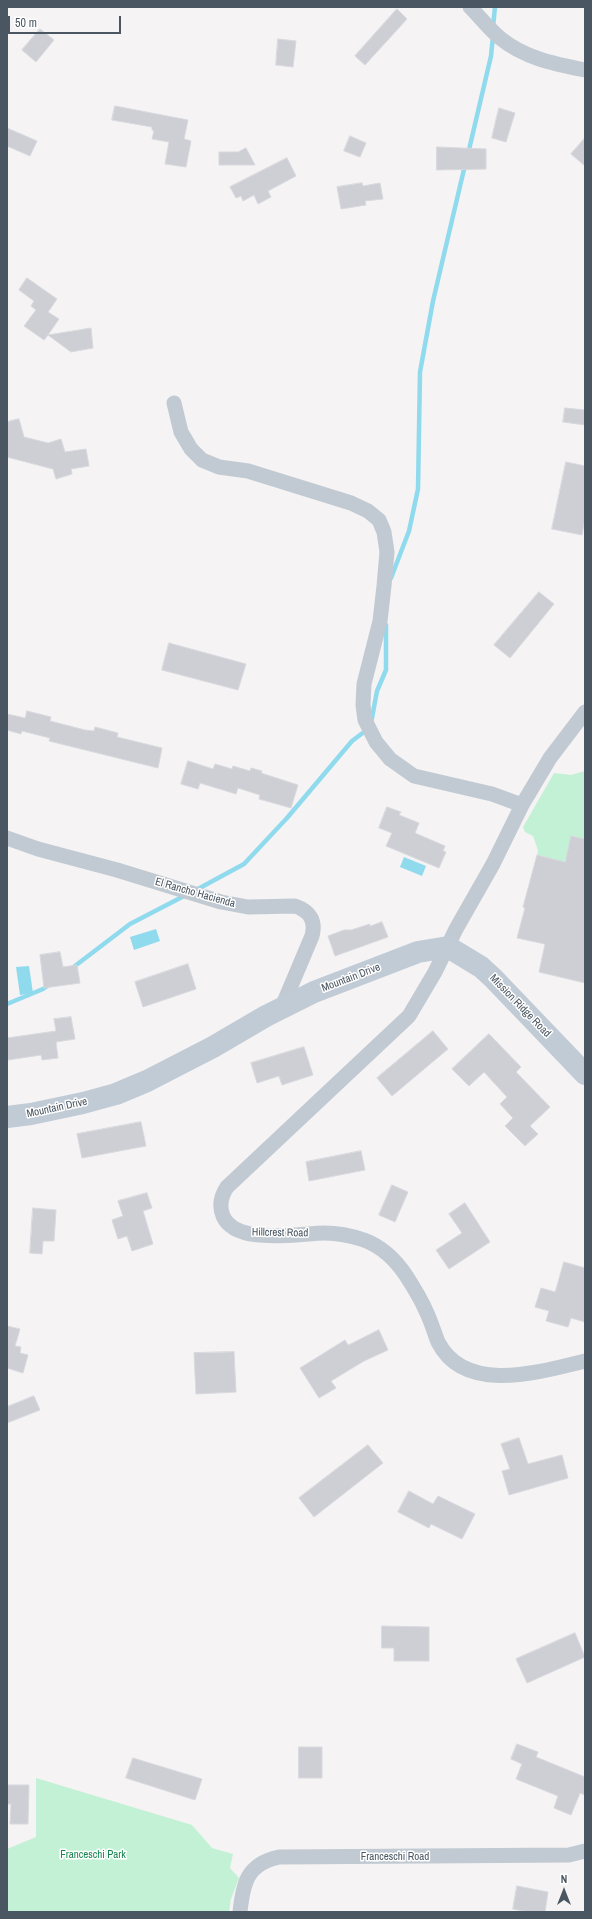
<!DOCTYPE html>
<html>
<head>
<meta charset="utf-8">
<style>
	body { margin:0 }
	#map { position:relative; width:592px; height:1919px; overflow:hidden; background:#f5f3f3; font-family:"Archivo Narrow",sans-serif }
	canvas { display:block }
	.frame { position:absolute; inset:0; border:8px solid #4a5661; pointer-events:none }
	.north { position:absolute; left:544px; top:1871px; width:40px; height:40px; -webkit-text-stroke:3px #fff; paint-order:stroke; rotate:0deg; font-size:11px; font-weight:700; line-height:16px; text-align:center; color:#4a5661 }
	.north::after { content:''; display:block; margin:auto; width:14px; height:18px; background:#4a5661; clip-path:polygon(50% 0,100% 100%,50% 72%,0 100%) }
	.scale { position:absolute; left:8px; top:16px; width:113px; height:18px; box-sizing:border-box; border:2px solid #4a5661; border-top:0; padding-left:5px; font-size:12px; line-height:14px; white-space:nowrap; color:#4a5661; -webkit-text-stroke:3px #fff; paint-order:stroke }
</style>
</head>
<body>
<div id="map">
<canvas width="592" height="1919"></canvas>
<div class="frame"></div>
<div class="north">N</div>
<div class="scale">50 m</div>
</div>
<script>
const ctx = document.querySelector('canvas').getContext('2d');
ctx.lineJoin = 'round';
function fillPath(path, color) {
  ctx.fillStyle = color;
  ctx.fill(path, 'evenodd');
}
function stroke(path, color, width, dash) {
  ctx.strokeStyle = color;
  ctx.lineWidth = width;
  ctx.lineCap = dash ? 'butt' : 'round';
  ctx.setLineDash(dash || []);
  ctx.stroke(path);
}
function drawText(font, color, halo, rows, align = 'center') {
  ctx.font = font + ' "Archivo Narrow",sans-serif';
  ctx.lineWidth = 3;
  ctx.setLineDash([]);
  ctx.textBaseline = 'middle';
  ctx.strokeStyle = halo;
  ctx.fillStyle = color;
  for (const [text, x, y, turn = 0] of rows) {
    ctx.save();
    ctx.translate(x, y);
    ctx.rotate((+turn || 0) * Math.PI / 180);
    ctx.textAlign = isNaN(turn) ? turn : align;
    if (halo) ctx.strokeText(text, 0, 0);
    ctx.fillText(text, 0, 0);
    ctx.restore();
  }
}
const green = new Path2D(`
	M585 771V839L571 836 565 862 537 855 538 850 533 836 525 832 523 827 554 773 571 775Z
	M36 1778 192 1825 212 1848 233 1854 230 1868 239 1878 231 1899 229 1912H7V1849L36 1837Z`);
const water = new Path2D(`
	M404 857 426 866 422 876 400 867Z
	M156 929 160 941 134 950 130 937Z
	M29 966 33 993 20 995 16 967Z`);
const stream = new Path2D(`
	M493 27 495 7
	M468 154 491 56 493 36
	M391 578 409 531 418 489 420 372 433 301 465 165
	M371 723 377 691 386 670V625
	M196 890 244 864 287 818 352 741 368 729
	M71 969 130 924 186 895
	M7 1004 43 989 49 985`);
const building = new Path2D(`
	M397 9 407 19 365 65 355 56Z
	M40 29 54 40 36 62 22 50Z
	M278 39 296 41 293 67 276 65Z
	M115 106 188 120 184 139 191 141 186 167 165 164 169 142 152 139 154 131 152 130V127L112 120Z
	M499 108 515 113 506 142 492 138Z
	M7 128 37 141 30 156 7 146Z
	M350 136 366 143 360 157 344 151Z
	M585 138V166L571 154Z
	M437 147 486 149V169L437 170Z
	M246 148 255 165H219V152H238Z
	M287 158 296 176 268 191 271 197 258 204 254 195 243 201 241 196 236 198 230 187Z
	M362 183 363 186 380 183 383 199 365 201 366 205 341 209 337 187Z
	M27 278 57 299 48 312 59 319 48 335 91 328 93 348 71 352 48 335 44 340 24 326 36 310 31 306 34 301 19 290Z
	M565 408 585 410V425L563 422Z
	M19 419 24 437 48 443 61 439 65 452 86 449 89 466 71 469 72 474 56 479 53 469 7 457V422Z
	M566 462 585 466V519L582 535 552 529Z
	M539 592 554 604 510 658 494 645Z
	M169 643 246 664 238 690 162 670Z
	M27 711 51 717 50 721 85 730 94 731 95 727 118 733 117 737 162 748 158 768 49 741 50 738 22 731 21 734 7 730V714L25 718Z
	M188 761 213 769 215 764 232 769 233 766 250 771 251 768 262 771 261 773 298 785 291 808 259 799 260 795 238 788 236 794 200 783 198 789 181 784Z
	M387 807 401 812 399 815 419 823 415 833 445 846 443 851 446 852 439 868 386 846 392 833 379 828Z
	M571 836 585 839V983L539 972 545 944 517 938 525 908 523 907 537 855 565 862Z
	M382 922 388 937 335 956 328 936 344 930H351L370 924V926Z
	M60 952 63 967 77 965 80 983 44 988 40 955Z
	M188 964 196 989 143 1007 135 982Z
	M71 1017 75 1039 56 1042 58 1058 42 1060 41 1055 8 1060 7 1038 56 1031 54 1019Z
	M433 1031 448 1049 392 1096 377 1078Z
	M489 1034 521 1067 516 1072 550 1107 530 1126 538 1134 525 1146 505 1126 513 1118 500 1104 507 1097 484 1072 469 1086 452 1069Z
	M304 1047 313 1075 282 1085 279 1076 257 1083 251 1063Z
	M141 1122 146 1146 82 1158 77 1134Z
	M361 1151 365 1170 309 1181 306 1162Z
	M392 1185 408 1192 395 1222 379 1215Z
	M147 1193 152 1208 143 1211 153 1244 132 1251 127 1236 118 1239 112 1220 123 1216 118 1201Z
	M465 1203 490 1242 449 1269 436 1250 462 1233 449 1214Z
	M33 1208 56 1210 54 1241H43L42 1254 30 1253Z
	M564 1262 585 1268V1322L571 1318 568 1327 546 1321 549 1311 535 1307 541 1288 555 1292Z
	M7 1326 20 1329 15 1346 21 1347 20 1353 28 1355 23 1373 7 1368Z
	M379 1330 388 1350 364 1361 331 1381 336 1388 319 1398 300 1368 345 1340 348 1345Z
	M234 1352 236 1392 196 1394 194 1353Z
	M34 1396 40 1410 7 1423V1407Z
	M519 1438 528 1464 562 1455 568 1478 509 1495 502 1471 510 1469 501 1444Z
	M368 1445 383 1463 314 1517 299 1498Z
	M409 1491 433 1504 438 1496 475 1514 462 1539 431 1524 429 1528 398 1512Z
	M382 1626 429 1627V1661H394V1648H382Z
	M575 1633 585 1657 527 1683 516 1659Z
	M517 1744 538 1752 536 1757 585 1777V1795L580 1793 571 1815 554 1808 558 1796 516 1779 522 1764 511 1759Z
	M299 1747H322V1778H299Z
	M133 1758 202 1779 195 1800 126 1778Z
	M7 1785H29L28 1824H10L11 1804H7Z
	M517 1886 548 1892 545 1912H528L513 1909Z`);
const minor = new Path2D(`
	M470 7C480 17 489 29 500 38 524 58 555 64 585 70
	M174 403 181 432 191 449 202 460 219 467 248 471 351 503 368 511 379 520 384 532 387 552 384 586 380 621 364 684 363 705 365 720 376 742 390 759 414 776 492 794 522 805
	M585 712 550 758 522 805 493 864 456 929 435 972 409 1016 227 1187C221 1196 219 1206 223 1216 236 1246 299 1233 325 1233 338 1233 352 1236 364 1240 383 1247 396 1260 407 1277 414 1288 421 1299 426 1311 431 1321 434 1332 438 1342 465 1395 540 1372 585 1361
	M7 838 38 849 117 870 221 902 248 907 295 906C310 911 316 921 312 936L282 1007
	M240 1912C243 1883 247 1864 279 1857L569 1855 585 1851`);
const secondary = new Path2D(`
	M7 1117 31 1114 83 1103 116 1094 147 1081 213 1047 266 1016 314 992 418 952 448 947 481 967 493 978 585 1074`);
const streetNames = [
	["El Rancho Hacienda",195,893,16],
	["Mountain Drive",351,978,-21],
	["Mission Ridge Road",520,1006,46],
	["Mountain Drive",57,1108,-12],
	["Hillcrest Road",280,1233,1],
	["Franceschi Road",395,1857]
];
const parkNames = [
	["Franceschi Park",93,1855]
];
fillPath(green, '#c3f1d5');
fillPath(water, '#90daee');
stroke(stream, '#90daee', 4.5);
fillPath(building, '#cdcfd5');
stroke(building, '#d7d9de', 1);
stroke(minor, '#c1cad2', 15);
stroke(secondary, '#c1cbd6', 22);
drawText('11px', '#4a5661', '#fff', streetNames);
drawText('11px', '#17864f', '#fff', parkNames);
</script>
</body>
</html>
